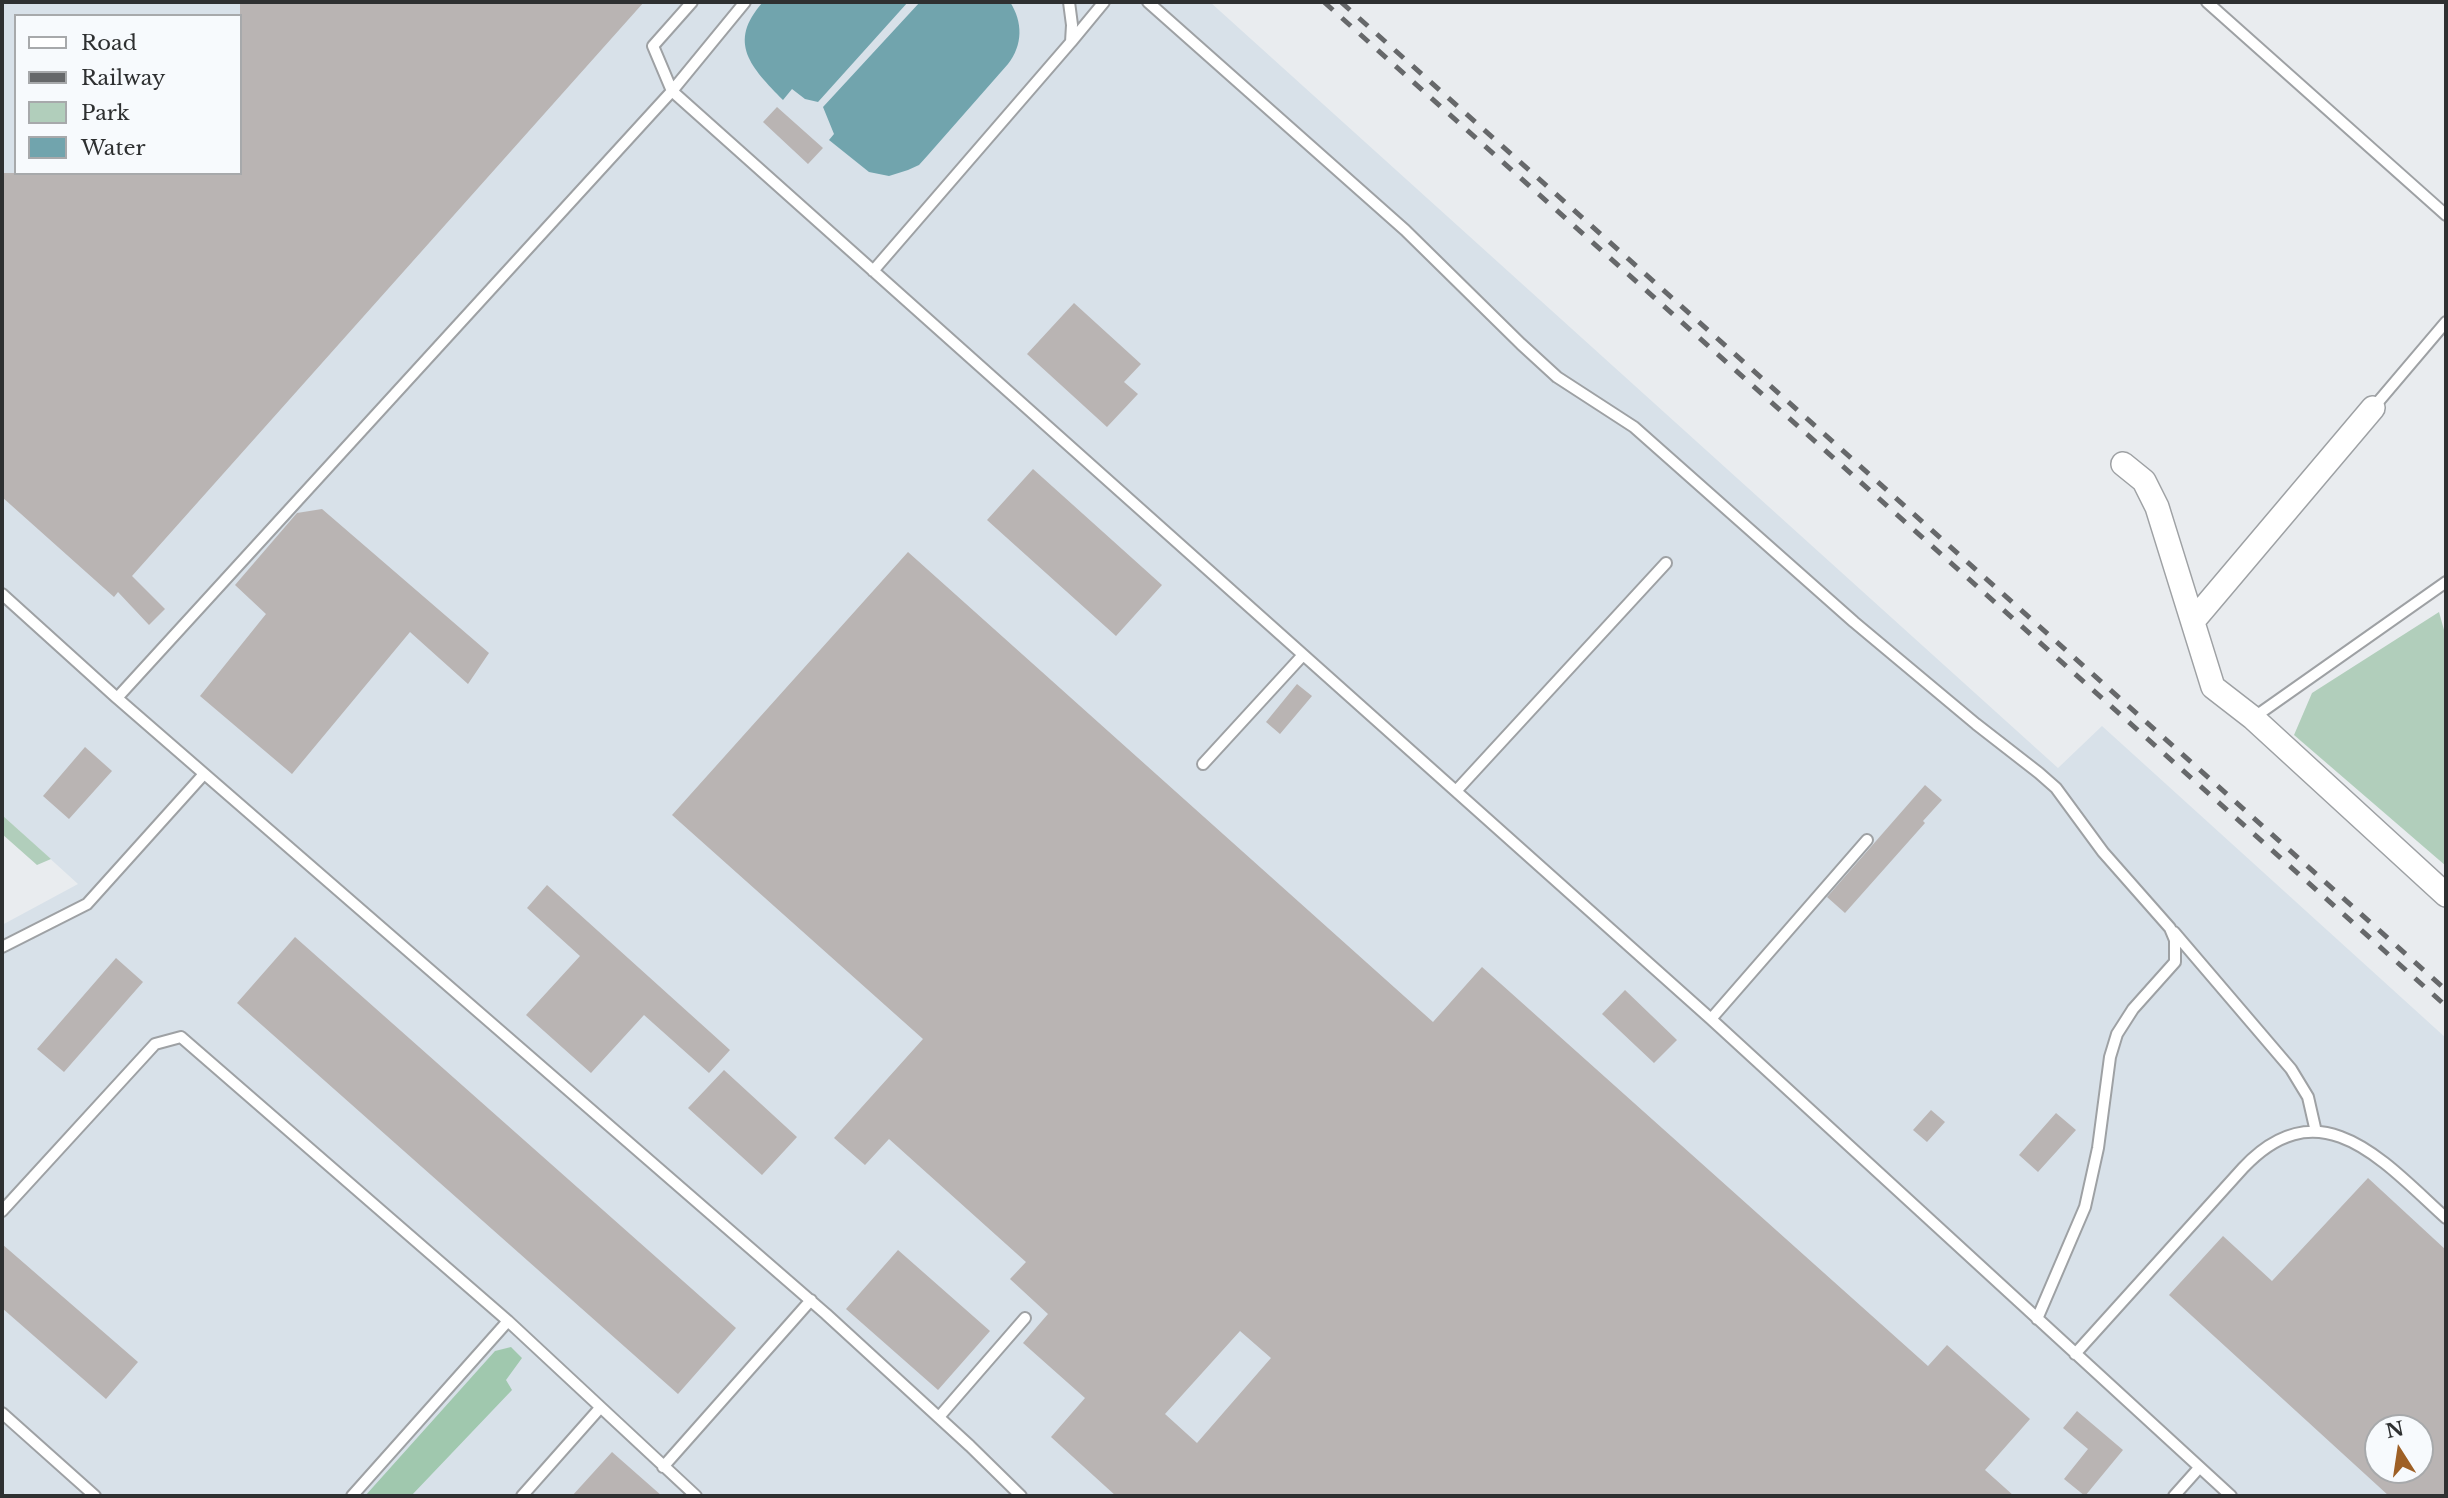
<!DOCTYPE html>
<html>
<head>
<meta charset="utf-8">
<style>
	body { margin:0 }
	#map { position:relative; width:2448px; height:1498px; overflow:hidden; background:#e9ecef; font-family:"Libre Baskerville",serif }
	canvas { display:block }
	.frame { position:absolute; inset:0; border:4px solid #2e3031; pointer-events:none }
	.legend { position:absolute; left:14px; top:14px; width:228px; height:161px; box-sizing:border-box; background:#f7fafd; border:2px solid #a7a9ab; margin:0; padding:9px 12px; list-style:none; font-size:21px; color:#2e3031 }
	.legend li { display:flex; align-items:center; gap:14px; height:35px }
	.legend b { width:35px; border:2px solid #a7a9ab }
	.north { position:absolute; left:2364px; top:1414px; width:70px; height:70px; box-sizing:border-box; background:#f7fafd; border:2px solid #a7a9ab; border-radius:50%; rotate:348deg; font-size:19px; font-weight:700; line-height:28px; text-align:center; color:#2e3031 }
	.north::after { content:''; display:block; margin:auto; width:24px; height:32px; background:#9e6026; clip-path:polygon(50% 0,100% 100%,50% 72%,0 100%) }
</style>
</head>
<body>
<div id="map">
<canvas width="2448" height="1498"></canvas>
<div class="frame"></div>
<ul class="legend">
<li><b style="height:9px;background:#fff"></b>Road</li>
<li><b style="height:9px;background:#66686a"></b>Railway</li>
<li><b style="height:19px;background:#b1cebb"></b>Park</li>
<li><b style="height:19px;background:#71a4ad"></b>Water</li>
</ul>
<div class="north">N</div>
</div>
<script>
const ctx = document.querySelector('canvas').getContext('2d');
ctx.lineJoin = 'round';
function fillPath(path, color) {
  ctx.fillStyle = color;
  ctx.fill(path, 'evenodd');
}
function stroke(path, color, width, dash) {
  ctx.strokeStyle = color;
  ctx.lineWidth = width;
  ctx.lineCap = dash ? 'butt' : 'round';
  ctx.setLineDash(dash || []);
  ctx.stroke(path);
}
const built = new Path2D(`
	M2 2H1210L2058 768 2102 726 2446 1038V1496H2V925L78 884 2 815ZM16 16H240V173H16ZM2378 1428H2420V1470H2378Z`);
const green = new Path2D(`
	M2439 612 2446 637V866L2294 735 2312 693Z
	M2 815 51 859 37 865 2 834Z`);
const forest = new Path2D(`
	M511 1347 522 1358 506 1380 512 1390 411 1496H365L495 1351Z`);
const water = new Path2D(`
	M763 2H908L818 102 805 99 792 89 783 100C752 68 726 43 763 2Z
	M920 2H1010C1023 22 1023 45 1008 64L928 155 919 165 908 170 889 176 869 172 829 140 834 134 823 107Z`);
const building = new Path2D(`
	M240 2H644L132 576 165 609 149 625 118 592 114 597 2 497V173H240Z
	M777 107 823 148 808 164 763 122Z
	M1074 303 1141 364 1124 382 1138 394 1107 427 1027 354Z
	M1033 469 1162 585 1116 636 987 520Z
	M322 509 489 653 468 684 410 632 292 774 200 696 266 614 235 585 297 513Z
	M908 552 1433 1022 1482 967 1928 1366 1947 1345 2030 1419 1985 1470 2014 1496H1116L1051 1437 1085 1398 1023 1343 1048 1314 1010 1279 1026 1262 889 1139 865 1165 834 1138 923 1039 672 815ZM1240 1331 1271 1358 1197 1443 1165 1414Z
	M1297 684 1312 696 1280 734 1266 722Z
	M85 747 112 771 69 819 43 796Z
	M1925 785 1942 800 1923 821 1925 823 1845 913 1827 897Z
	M547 885 730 1050 709 1073 644 1015 591 1073 526 1015 580 956 527 908Z
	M295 937 736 1328 678 1394 237 1003Z
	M116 958 143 982 64 1072 37 1049Z
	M1625 990 1677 1040 1654 1063 1602 1014Z
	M724 1070 797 1137 762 1175 688 1108Z
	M1931 1110 1945 1122 1927 1142 1913 1130Z
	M2056 1113 2076 1130 2038 1172 2019 1155Z
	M2368 1178 2446 1250V1496H2389L2169 1295 2223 1236 2272 1281ZM2378 1428H2420V1470H2378Z
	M2 1244 138 1362 106 1399 2 1308Z
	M898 1250 990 1331 938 1390 846 1309Z
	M2077 1411 2123 1450 2085 1496 2064 1479 2088 1449 2063 1428Z
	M612 1452 662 1496H572Z`);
const lane = new Path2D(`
	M692 2 653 46 672 91 1711 1019 2231 1496
	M745 2 672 91 117 698 826 1314 970 1446 1021 1496
	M1148 2 1405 230 1521 344 1557 377 1634 427 1854 622 1976 724 2039 773 2056 788 2103 852 2170 928 2175 940V962L2133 1009 2117 1034 2110 1057 2098 1148 2085 1207 2037 1319
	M2207 2 2446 215
	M1071 42 1104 2
	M873 271 1071 42 1072 25 1069 2
	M2373 408 2446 322
	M2 594 117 698
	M2253 718 2446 582
	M1203 764 1303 655
	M1456 791 1666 563
	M2174 932 2291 1069 2308 1097 2316 1132
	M2 947 87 904 204 774
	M1711 1019 1867 840
	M2 1211 155 1044 181 1037 508 1321 352 1496
	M508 1321 696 1496
	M2075 1354 2243 1168C2321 1085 2385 1163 2446 1218
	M2 1413 95 1496
	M939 1417 1025 1318
	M663 1467 811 1300
	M522 1496 600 1408
	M2174 1496 2199 1468`);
const street = new Path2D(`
	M2123 464 2144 481 2157 507 2213 687 2253 718 2446 895
	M2193 621 2373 408`);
const rail = new Path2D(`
	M1324 2 2446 1006
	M1341 2 2446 990`);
fillPath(built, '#d8e1e9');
fillPath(green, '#b1cebb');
fillPath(forest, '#a0c8ae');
fillPath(water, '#71a4ad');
fillPath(building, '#b9b4b3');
stroke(lane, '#9ea1a4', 14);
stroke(street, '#9ea1a4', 26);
stroke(lane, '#fff', 10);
stroke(street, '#fff', 23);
stroke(rail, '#66686a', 5, [12, 12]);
</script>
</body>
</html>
